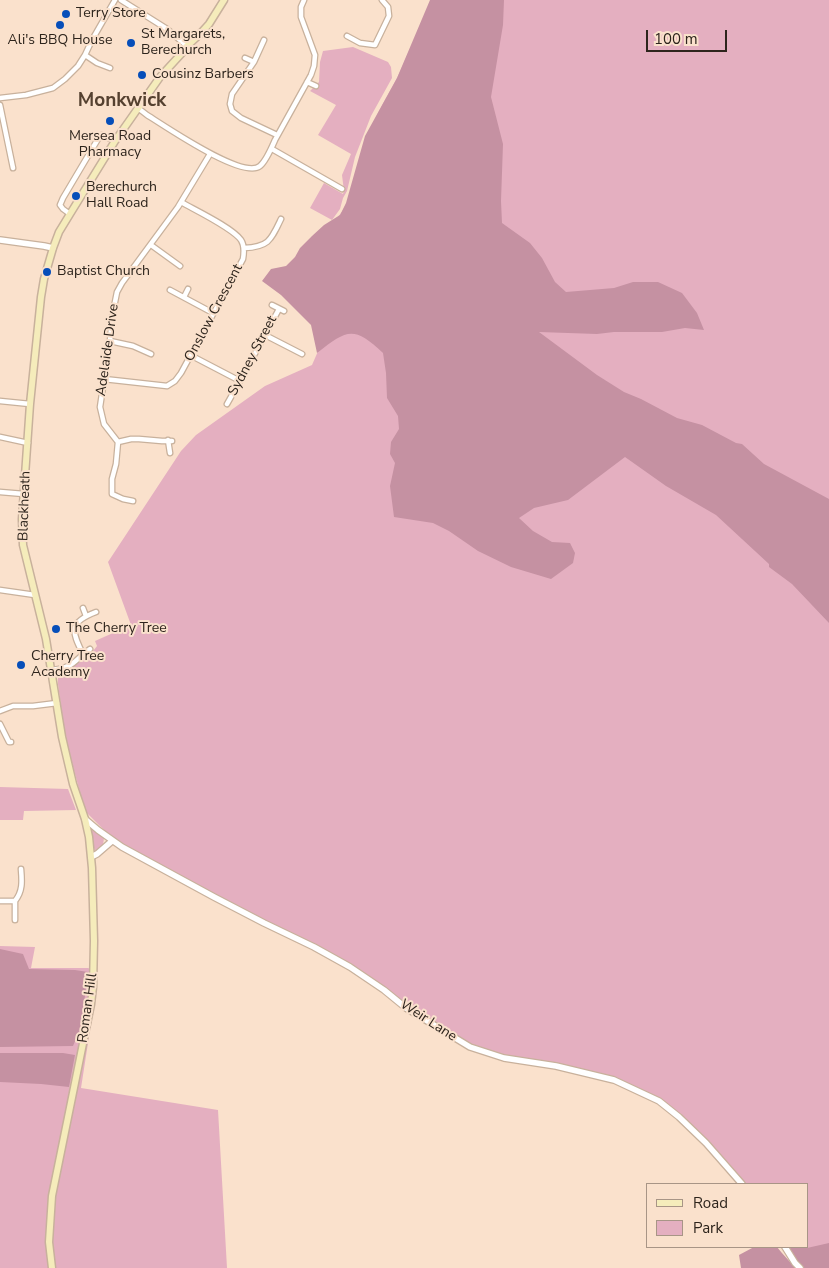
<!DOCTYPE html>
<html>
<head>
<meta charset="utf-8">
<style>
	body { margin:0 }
	#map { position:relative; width:829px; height:1268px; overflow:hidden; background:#fae1cc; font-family:"Nunito Sans",sans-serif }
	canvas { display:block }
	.legend { position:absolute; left:646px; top:1183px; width:162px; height:65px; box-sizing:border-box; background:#fae1cc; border:1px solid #a89586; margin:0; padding:6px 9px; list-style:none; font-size:15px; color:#2d241c }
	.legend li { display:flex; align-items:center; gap:10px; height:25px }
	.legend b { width:25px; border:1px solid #a89586 }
	.scale { position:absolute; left:646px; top:30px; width:81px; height:22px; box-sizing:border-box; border:2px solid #2d241c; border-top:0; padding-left:6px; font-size:15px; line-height:18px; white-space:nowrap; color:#2d241c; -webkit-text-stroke:4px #fae1cc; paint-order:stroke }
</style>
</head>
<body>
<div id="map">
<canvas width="829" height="1268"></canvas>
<ul class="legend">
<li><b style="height:6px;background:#f5ecbb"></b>Road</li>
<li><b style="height:14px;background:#e4afc0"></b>Park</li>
</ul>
<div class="scale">100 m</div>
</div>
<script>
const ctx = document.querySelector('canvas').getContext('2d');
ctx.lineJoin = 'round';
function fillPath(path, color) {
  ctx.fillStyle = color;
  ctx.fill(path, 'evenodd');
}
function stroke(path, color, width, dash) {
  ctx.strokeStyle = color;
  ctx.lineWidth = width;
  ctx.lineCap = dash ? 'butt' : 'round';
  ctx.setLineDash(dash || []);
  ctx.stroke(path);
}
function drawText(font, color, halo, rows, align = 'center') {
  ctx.font = font + ' "Nunito Sans",sans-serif';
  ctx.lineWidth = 4;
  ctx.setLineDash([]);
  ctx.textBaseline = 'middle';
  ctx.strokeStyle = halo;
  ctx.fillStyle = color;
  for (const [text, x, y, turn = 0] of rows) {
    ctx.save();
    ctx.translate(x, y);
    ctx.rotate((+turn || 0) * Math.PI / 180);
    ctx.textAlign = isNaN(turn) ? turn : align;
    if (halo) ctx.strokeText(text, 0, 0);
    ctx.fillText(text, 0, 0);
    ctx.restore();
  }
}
const green = new Path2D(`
	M432 0H829V1268L790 1247H808V1184H742L735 1176 659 1101 614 1080 504 1058 470 1047 350 967 122 847 100 826 85 811 65 737 58 684V676C63 670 69 669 75 665 83 661 92 653 97 646L95 641 131 625 108 562 181 451 196 435 265 386 312 365 319 349 334 222 348 204 367 136 380 109 397 78Z
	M353 47 388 62 391 67 392 78 371 116 364 134 355 157 347 191 343 198 340 209 332 220 310 208 324 183 343 194 344 191 342 175 351 154 318 135 336 105 310 91 319 82 320 62 323 51Z
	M0 787 68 789 76 810 24 811 23 820H0Z
	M89 825 104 838 103 845 95 852Z
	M0 946 35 947 31 968H88L97 971 95 998 81 1088 218 1110 227 1268H0Z`);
const forest = new Path2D(`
	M430 0H504L503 25 491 97 503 144 501 201 502 223 530 243 542 258 555 282 566 292 614 288 633 282H658L682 293 697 313 704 330 685 328 662 332H614L597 334 539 332 597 375 624 392 641 399 677 418 702 425 736 443 742 444 764 464 829 499V623L792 584 769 567V564L716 515 666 486 625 457 568 500 534 508 519 518 533 531 552 542 570 543 575 553 573 563 551 579 511 567 478 551 449 531 433 523 394 517 390 486 395 463 390 454 391 442 399 429 398 416 387 398 386 373 383 353C353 325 347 330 317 353L311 325 281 295 262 281 271 269 286 266 295 257 300 248 312 236 324 225 340 215 346 203 365 136 397 78Z
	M0 949 23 954 29 969 75 970 88 972 81 1027 73 1046 0 1047Z
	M0 1053H63L75 1055 69 1087 41 1084 0 1082Z
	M829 1243V1268H800L784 1247H805L807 1248Z
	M754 1247H777C783 1255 789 1260 795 1268H741L739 1255Z`);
const minor = new Path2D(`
	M121 0 167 29 187 46
	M347 36 360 43 375 45 389 16 388 7 382 0
	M264 40 254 62 232 94 230 104 232 111 241 118 277 135
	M85 55 97 63 110 68
	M245 58 254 62
	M307 82 316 86
	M0 98 26 95 53 88 65 79 78 66 85 55 92 40 115 0
	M0 105 13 168
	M138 108 147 115C165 126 243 180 260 166 266 161 272 147 275 140L311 75 314 66 315 55 301 17V7L304 0
	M272 149 342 189
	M70 214 63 209 60 205 63 198 98 139 102 135 115 141
	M151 245 180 266
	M244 248C269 247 271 240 281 219
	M170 290 213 313
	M184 297 188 289
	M272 305 284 311
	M265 335 302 354
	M110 341 133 346 151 354
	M192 356 240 381
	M104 379 167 386 175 381 181 373 243 259C244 253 245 246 241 240 233 228 195 210 181 202
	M0 401 30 404
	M227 404 240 381 279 309
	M0 437 28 443
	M168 440 170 453
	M118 442 131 439H139L162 441H172
	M0 492 24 494
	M133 501 123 499 112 494V479L116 464 118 442 104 424 100 407 110 341 112 317 117 292 122 283 178 207 210 154
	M0 590 35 595
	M83 608 86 616
	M83 654C71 631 69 622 96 612
	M51 670C75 668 74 660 90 649
	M0 711 13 706H33L57 703
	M0 724 9 742H11
	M0 901H15C23 891 22 881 21 869
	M15 920V901`);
const tertiary = new Path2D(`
	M0 240 44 246 53 248
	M85 819 98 830 122 847 214 897 264 923 314 947 350 967 384 990 406 1008 470 1047 504 1058 556 1066 614 1080 659 1101 679 1117 706 1143 742 1184
	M91 857 97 854 112 841
	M785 1247 795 1263 800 1268`);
const secondary = new Path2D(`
	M52 1268 49 1242 52 1196 91 1004 93 987 94 941 92 868 89 837 85 819 73 784 62 737 46 639 23 545 22 519 30 404 41 297 44 279 53 248 59 232 70 214 115 141 160 77 182 53 187 46 199 35 209 24 224 0`);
const markers = [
	[66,14,5,"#064eb9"],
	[60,25,5,"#064eb9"],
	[131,43,5,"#064eb9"],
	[142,75,5,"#064eb9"],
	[110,121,5,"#064eb9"],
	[76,196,5,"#064eb9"],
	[47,272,5,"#064eb9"],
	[56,629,5,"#064eb9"],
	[21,665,5,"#064eb9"]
];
const poiNames = [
	["Terry Store",76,14],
	["St Margarets,",141,35],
	["Berechurch",141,51],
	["Ali's BBQ House",60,41,"center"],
	["Cousinz Barbers",152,75],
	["Mersea Road",110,137,"center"],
	["Pharmacy",110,153,"center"],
	["Berechurch",86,188],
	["Hall Road",86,204],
	["Baptist Church",57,272],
	["The Cherry Tree",66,629],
	["Cherry Tree",31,657],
	["Academy",31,673]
];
const streetNames = [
	["Onslow Crescent",214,313,-62],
	["Adelaide Drive",108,350,-82],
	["Sydney Street",253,356,-62],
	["Blackheath",25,506,-88],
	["Roman Hill",88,1008,-82],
	["Weir Lane",428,1021,33]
];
const districtNames = [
	["Monkwick",122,101]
];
fillPath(green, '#e4afc0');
fillPath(forest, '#c591a2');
stroke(minor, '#c8b19c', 7);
stroke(tertiary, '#c8b19c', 8);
stroke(secondary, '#c8b19c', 9);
stroke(minor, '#fff', 4.5);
stroke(tertiary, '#fff', 5.5);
stroke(secondary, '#f5ecbb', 6);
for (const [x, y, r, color] of markers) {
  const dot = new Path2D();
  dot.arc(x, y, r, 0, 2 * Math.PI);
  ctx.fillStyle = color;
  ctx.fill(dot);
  stroke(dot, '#fae1cc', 2);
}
drawText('14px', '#2d241c', '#fae1cc', poiNames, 'left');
drawText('14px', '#2d241c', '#fae1cc', streetNames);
drawText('bold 19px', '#554130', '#fae1cc', districtNames);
</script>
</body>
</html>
